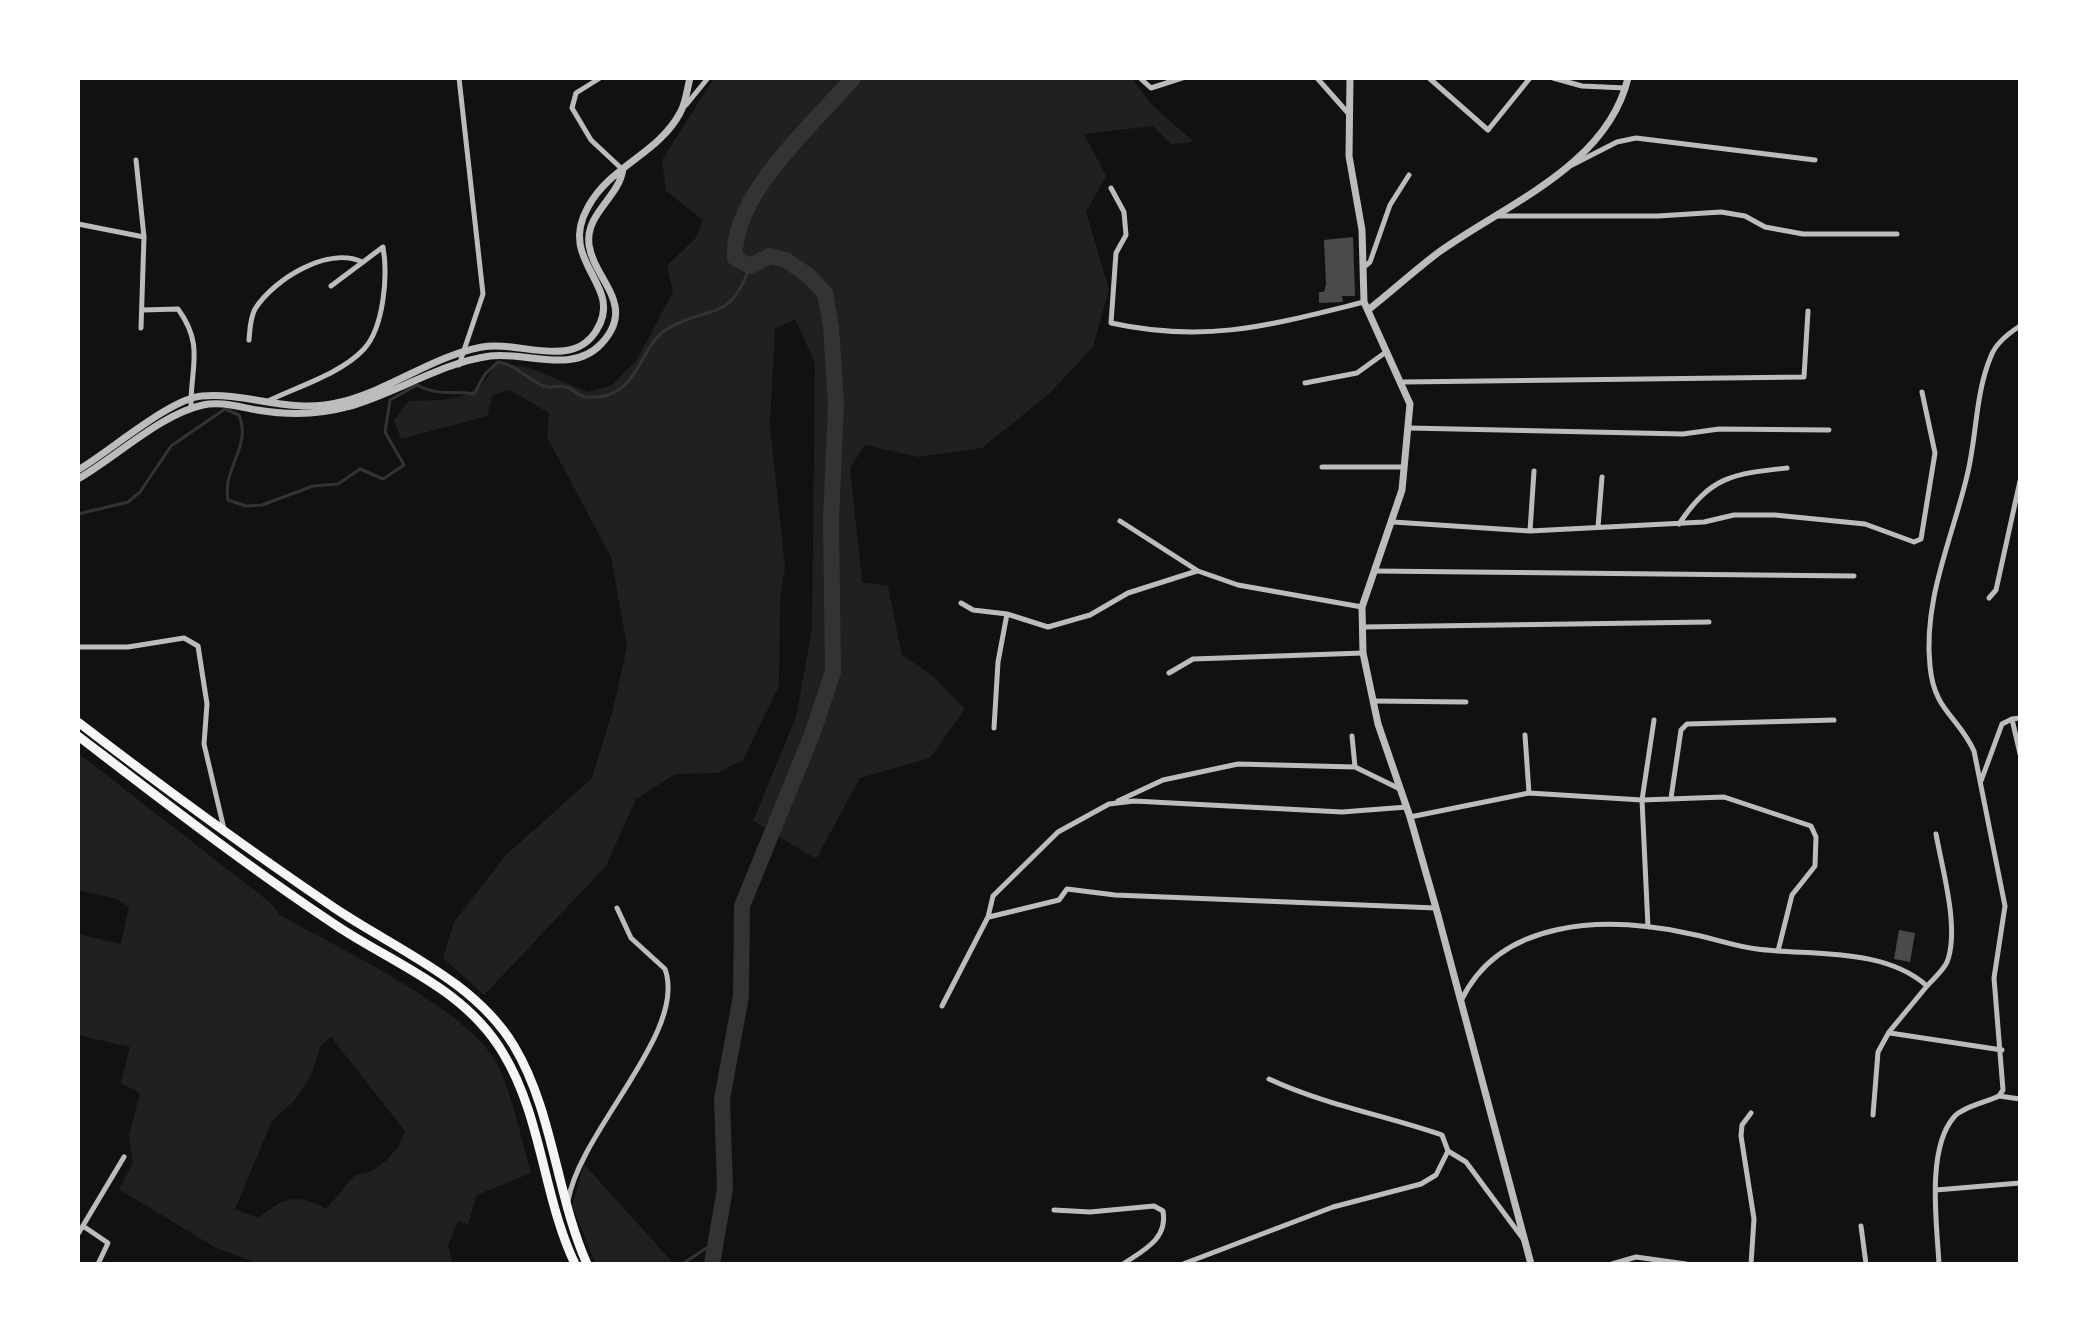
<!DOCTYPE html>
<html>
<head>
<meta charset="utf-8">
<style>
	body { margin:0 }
	#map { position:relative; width:2098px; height:1342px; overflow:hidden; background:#111; font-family:Helvetica,sans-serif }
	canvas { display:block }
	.frame { position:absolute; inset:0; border:80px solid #fff; pointer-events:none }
</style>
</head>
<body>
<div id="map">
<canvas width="2098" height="1342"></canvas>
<div class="frame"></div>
</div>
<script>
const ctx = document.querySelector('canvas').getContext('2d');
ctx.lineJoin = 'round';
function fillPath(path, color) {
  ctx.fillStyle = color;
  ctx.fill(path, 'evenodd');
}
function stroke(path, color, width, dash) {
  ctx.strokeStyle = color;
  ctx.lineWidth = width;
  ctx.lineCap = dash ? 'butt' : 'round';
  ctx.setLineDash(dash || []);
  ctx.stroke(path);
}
const green = new Path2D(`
	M714 78H1132L1151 104 1194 142 1171 144 1153 126 1084 134 1106 176 1086 212 1109 289 1093 347 1050 393 982 448 918 457 865 445 850 468 862 582 888 586 902 655 934 677 965 709 930 758 860 778 816 859 753 821 796 717 812 629 815 363 795 319 775 329 770 425 785 568 780 600 779 686 743 760 717 773 675 774 636 799 606 866 484 995 443 958 454 922 505 856 592 778 613 709 627 647 611 557 547 437 549 413 510 390 493 395 487 416 401 439 394 420 409 401C447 400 479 403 496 362L527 367 588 392 612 385 636 361 673 292 667 265 695 239 703 220 666 191 662 160Z
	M78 753 272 904 280 915C337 948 457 1003 493 1057 510 1083 522 1142 531 1173L477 1195 468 1224 458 1221 448 1246 453 1264H259L214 1247 119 1189 133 1162 129 1136 140 1093 121 1083 130 1047 78 1035V934L121 944 129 907 117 899 78 890ZM331 1037 405 1131 398 1147 387 1160 370 1172 355 1175 326 1209C295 1192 284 1198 258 1218L235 1209 272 1121 295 1100 311 1075 321 1045Z
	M584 1164 673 1263 596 1264 572 1206Z`);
const stream = new Path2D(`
	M78 514 128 502 140 492 171 446 225 409 239 415C252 447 222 468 228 500L246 506 262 505 313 486 338 484 360 469 383 479 404 465 385 432 390 400 417 385C441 397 450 390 474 394L485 374 498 362C519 365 528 382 547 387 553 388 560 385 566 387 573 388 579 397 587 397 640 401 638 346 667 329 710 303 729 325 750 266
	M682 1264 716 1242`);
const river = new Path2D(`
	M712 1264 725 1189 722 1099 741 996 742 906 813 732 833 672 831 521 836 405 831 327 825 293 809 276 786 260 770 256 750 266 735 258C731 195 814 124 853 78`);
const building = new Path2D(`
	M1353 237 1355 296H1342L1343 302 1319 303V292H1324L1326 284 1324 240Z
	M1899 930 1915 933 1910 962 1894 959Z`);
const minor = new Path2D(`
	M459 78 483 294 459 365
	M600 78 576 93 572 108 591 140 622 169
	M1140 78 1151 88 1182 78
	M1317 78 1348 113
	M1429 78 1488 130 1530 78
	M1553 78 1582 86 1625 88
	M686 105 708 78
	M136 160 144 237 141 328
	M1572 165 1617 142 1636 138 1815 160
	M1111 188 1124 212 1126 235 1116 253 1111 323C1207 344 1271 325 1364 302
	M1498 216H1658L1721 212 1745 216 1765 227 1803 234H1897
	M78 224 144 237
	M1364 267 1370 262 1390 205 1409 175
	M142 310 178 309C205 346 190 368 191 408
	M249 340C250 329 250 318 255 309 274 279 328 246 362 262
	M1403 382 1804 377 1808 311
	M1305 383 1357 373 1386 352
	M266 402C296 387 341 374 364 349 384 327 388 275 383 247L331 286
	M1409 428 1683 434 1719 429 1829 430
	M1322 467H1404
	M1120 521 1198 571 1238 585 1362 607
	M1393 522 1530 531 1704 522 1734 515H1775L1865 524 1914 542 1921 539 1935 453 1922 392
	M1679 524C1711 476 1732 474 1787 468
	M1598 527 1602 477
	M1530 531 1534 471
	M1374 571 1854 576
	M1989 598 1996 590 2020 481
	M961 603 973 610 1007 614 1048 627 1090 615 1128 593 1197 571
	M1362 627 1709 622
	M78 647H128L184 638 198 646 207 704 204 744 224 829
	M1169 673 1193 659 1363 653
	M1373 701 1466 702
	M2020 718 2012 719 2020 754
	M994 728 998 662 1007 614
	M1525 735 1529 793
	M1352 736 1355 767
	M1981 781 2002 724 2012 719
	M1671 798 1681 730 1687 724 1834 720
	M1118 801 1163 780 1238 764 1355 767 1400 789
	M1410 817 1529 793 1642 800 1724 797 1811 826 1816 837 1815 866 1792 895 1778 951
	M989 917 1059 900 1067 889 1115 895 1436 908
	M1648 927 1642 800 1654 720
	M1461 1001C1500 918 1606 916 1686 933 1710 937 1733 946 1757 949 1811 956 1884 947 1927 986 1933 979 1943 971 1947 962 1960 929 1942 868 1936 834
	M942 1006 988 917 993 896 1058 832 1109 804 1134 801 1342 812 1407 807
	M1890 1033 2002 1050
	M1269 1079C1325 1105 1384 1115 1442 1135L1448 1151
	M1999 1096 2020 1099
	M1751 1113 1742 1125 1741 1136 1754 1219 1751 1264
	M1873 1115 1878 1052 1889 1032 1927 986
	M1936 1190 2020 1183
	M568 1201C580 1130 688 1032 665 969L631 938 617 908
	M1054 1210 1090 1212 1154 1206 1163 1211C1168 1239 1144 1250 1123 1264
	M83 1226 108 1243 98 1264
	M1861 1226 1866 1264
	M78 1234 124 1157
	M1183 1264 1333 1207 1421 1184 1436 1175 1448 1151 1466 1162 1524 1240
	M1612 1264 1636 1257 1686 1264
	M1939 1264C1937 1225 1926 1149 1954 1117 1962 1107 1987 1102 1999 1096L2003 1090 1994 978 2005 906 1974 751C1958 716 1934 711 1930 666 1923 600 1952 539 1967 476 1977 436 1975 394 1991 356 1996 343 2009 333 2020 326`);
const tertiary = new Path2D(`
	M1350 78 1349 156 1362 230 1364 302 1410 404 1402 490 1362 607 1363 653 1378 724 1410 817 1436 908 1531 1264
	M1368 310C1392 291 1415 270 1439 252 1506 204 1607 166 1628 78
	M78 470C109 452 171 398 202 396 249 392 290 415 341 402 390 390 433 356 482 347 518 340 572 370 596 331 626 285 556 263 588 207 610 166 658 154 680 113 686 103 687 89 690 78
	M78 479C115 458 161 414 203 405 220 401 239 407 257 410 287 415 318 415 347 407 395 394 440 363 490 356 525 351 572 375 601 344 638 305 594 280 589 245 585 213 619 198 623 169`);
const trunk = new Path2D(`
	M78 722C161 786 246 848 333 907 395 949 474 980 514 1046 553 1111 556 1194 587 1264
	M78 736C163 801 248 867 337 926 396 965 465 989 503 1053 542 1117 543 1197 575 1264`);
fillPath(green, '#202020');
stroke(stream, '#333', 3);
stroke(river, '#333', 16);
fillPath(building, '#4a4a4a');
stroke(minor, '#bcbcbc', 5);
stroke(tertiary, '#bcbcbc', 7);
stroke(trunk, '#f5f5f5', 9);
</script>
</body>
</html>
